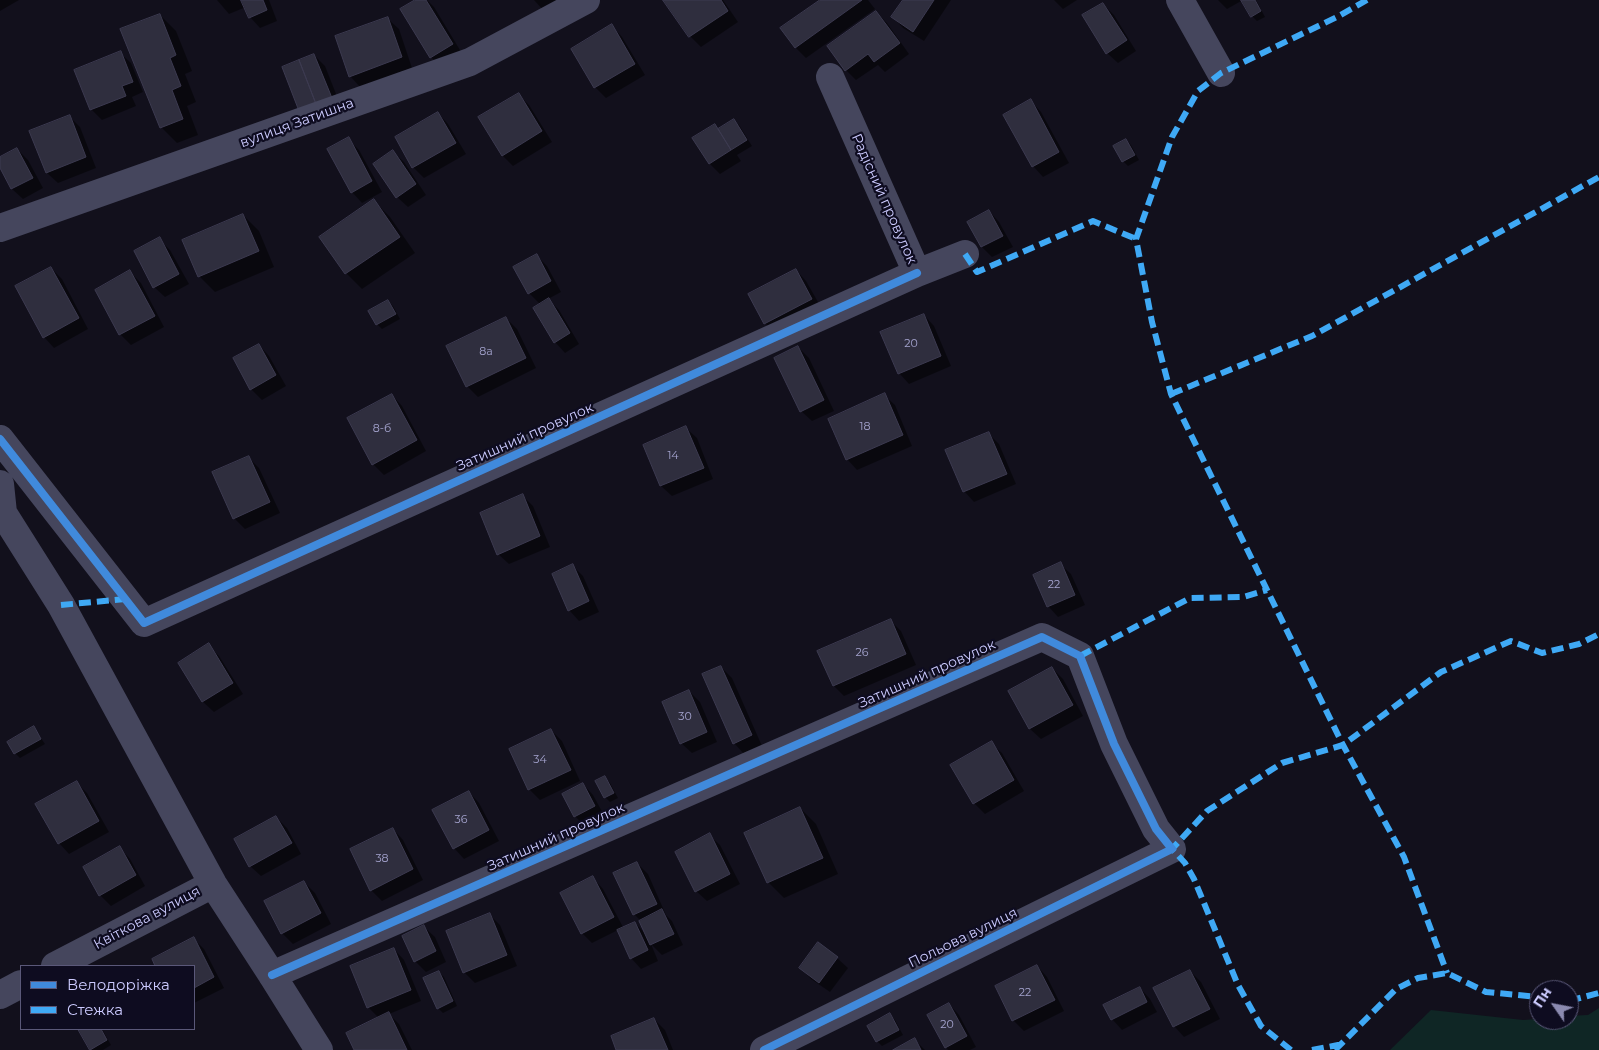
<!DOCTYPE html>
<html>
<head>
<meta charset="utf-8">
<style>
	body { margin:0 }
	#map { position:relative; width:1599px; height:1050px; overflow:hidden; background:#12101c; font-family:Montserrat,sans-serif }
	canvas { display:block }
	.legend { position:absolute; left:20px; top:965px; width:175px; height:65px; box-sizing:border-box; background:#0e0c20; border:1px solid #5a5879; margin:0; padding:6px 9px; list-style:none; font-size:15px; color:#cccbff }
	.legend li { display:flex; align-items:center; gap:10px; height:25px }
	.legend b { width:25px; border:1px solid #5a5879 }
	.north { position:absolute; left:1529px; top:980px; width:50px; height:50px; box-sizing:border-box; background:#0e0c20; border:1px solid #5a5879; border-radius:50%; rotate:303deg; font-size:14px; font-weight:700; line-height:20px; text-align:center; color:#cccbff }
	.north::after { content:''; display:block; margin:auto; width:18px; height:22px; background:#8b8ab0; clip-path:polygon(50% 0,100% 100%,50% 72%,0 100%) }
</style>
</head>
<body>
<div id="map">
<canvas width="1599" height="1050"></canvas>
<ul class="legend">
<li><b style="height:6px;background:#408adc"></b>Велодоріжка</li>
<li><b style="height:6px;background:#3fa9f5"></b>Стежка</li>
</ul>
<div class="north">Пн</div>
</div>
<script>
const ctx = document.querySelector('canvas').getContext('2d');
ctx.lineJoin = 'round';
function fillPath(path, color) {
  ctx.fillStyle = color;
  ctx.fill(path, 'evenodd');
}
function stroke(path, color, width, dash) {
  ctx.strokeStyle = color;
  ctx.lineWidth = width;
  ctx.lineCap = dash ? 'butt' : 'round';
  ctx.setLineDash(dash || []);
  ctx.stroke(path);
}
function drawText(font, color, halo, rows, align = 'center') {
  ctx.font = font + ' Montserrat,sans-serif';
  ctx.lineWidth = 4.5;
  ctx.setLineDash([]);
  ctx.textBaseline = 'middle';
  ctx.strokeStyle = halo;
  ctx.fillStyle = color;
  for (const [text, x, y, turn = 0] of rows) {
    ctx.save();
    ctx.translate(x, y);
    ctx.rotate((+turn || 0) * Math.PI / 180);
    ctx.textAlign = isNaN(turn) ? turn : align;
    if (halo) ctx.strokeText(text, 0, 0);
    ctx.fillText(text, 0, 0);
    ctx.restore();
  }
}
const green = new Path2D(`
	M1599 1008V1050H1390L1431 1010 1523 1020 1539 1019V1020H1569V1016L1588 1015Z`);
const shadow = new Path2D(`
	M0 0H19L0 11Z
	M217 0H269L277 21 260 28 250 17 246 7 229 14Z
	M417 0H427L434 7 463 55 441 67 431 57Z
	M534 0H586L552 20Z
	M665 0H723L738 22 701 47 690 36Z
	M822 0H868L875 9 806 58 796 48Z
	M904 0H951L924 41 903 28 893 17Z
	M1054 0H1077L1063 9Z
	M1218 0H1256L1265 17 1257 21 1252 16 1243 0 1227 9Z
	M1103 4 1114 15 1136 51 1118 63 1107 53Z
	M876 12 887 23 909 54 885 72 878 65 856 80 846 70Z
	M160 15 176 31 192 71 185 74 196 102 187 106 198 135 177 143 161 127Z
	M388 19 399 29 412 68 360 87 350 76Z
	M612 26 622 37 645 75 606 98 595 87Z
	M120 53 131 63 143 92 132 97 136 106 102 120 91 109Z
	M314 55 325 66 342 109 300 110Z
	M518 94 529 105 552 142 513 166 502 155Z
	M1031 101 1041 112 1069 163 1043 177 1033 166Z
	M438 113 448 124 466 154 424 178 413 167 396 137Z
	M69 116 80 127 96 168 58 183 47 173Z
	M734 121 739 125 752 146 737 155 741 161 720 174 710 164 715 126 719 130Z
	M348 139 359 150 382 192 362 203 352 192Z
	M1126 140 1131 145 1139 160 1128 166 1123 161Z
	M17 149 28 160 43 188 23 199 12 189 0 166V158Z
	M393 152 404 162 426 195 408 207 397 197Z
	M374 201 390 217 415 253 362 289 346 273 321 237Z
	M989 211 999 222 1013 247 992 257 982 247 969 222Z
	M243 215 259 231 274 267 215 292 199 276Z
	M159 239 170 250 189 284 165 297 154 287Z
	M536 255 547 266 561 292 548 299 559 310 579 344 565 353 555 342 541 305 529 293Z
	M51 268 62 279 88 329 54 348 44 337Z
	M796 270 806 281 822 309 776 334 765 323 750 295Z
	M130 272 141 283 164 327 131 345 120 334Z
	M388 301 393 306 400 319 382 329 377 324Z
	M924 315 934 326 951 366 909 384 899 373Z
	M506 318 517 329 536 368 478 397 467 386Z
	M259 345 269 356 286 386 262 400 251 389Z
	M798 347 809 358 834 411 812 421 801 411Z
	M392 395 402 406 426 451 384 475 373 464Z
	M884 395 895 405 912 446 857 470 847 459Z
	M686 428 697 438 713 479 672 496 661 486 645 445Z
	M989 434 999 444 1016 484 974 502 964 491Z
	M248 457 259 468 280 513 245 529 234 518Z
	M523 496 533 506 550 547 509 564 498 554Z
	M1060 564 1071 574 1085 605 1058 617 1048 606Z
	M573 566 583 576 599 612 579 621 569 610Z
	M890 620 901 631 916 665 844 696 834 686 819 652Z
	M208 645 219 656 243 694 214 712 203 702 180 663Z
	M721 667 732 678 762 746 744 754 734 743Z
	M1052 668 1063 679 1083 716 1041 739 1030 729 1010 691Z
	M689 691 700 702 717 742 692 753 681 743Z
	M34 728 45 744 20 758 15 753Z
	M551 730 562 741 580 781 540 800 529 789Z
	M991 743 1002 753 1024 791 985 814 974 803 952 765Z
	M605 778 610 783 618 798 610 802 605 797 597 782Z
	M77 783 87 793 109 832 69 854 59 843Z
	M583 784 593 795 605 817 585 827 575 816Z
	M469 792 479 803 499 841 464 859 454 848Z
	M800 808 816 824 838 874 784 898 768 882Z
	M276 817 287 828 301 854 261 876 250 866Z
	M393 829 403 840 423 880 382 901 371 890Z
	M709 835 720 845 740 884 707 901 696 891Z
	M120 848 130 859 145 886 111 906 100 895Z
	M637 863 648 874 666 915 672 921 683 945 662 955 651 944 658 961 641 969 631 958 618 930 592 943 582 933 593 878 603 889 624 929 635 923 646 934 640 920 634 914Z
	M304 882 315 893 331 924 293 944 282 933Z
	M489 914 500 925 517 966 475 983 464 972Z
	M424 927 435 937 446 962 426 972 415 961Z
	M194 939 204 949 224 988 194 1003V966H157L153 959Z
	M394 949 404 960 421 1001 389 1014 399 1024 412 1050H356L379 1018 368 1007Z
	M837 958 848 968 830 992 811 979 801 968Z
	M1037 966 1047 977 1064 1011 1024 1031 1013 1020 997 986Z
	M1190 971 1201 982 1220 1019 1184 1037 1174 1026Z
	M439 972 444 977 457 1006 443 1013 438 1008Z
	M1140 988 1150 999 1157 1012 1122 1030 1112 1019Z
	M949 1004 959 1015 976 1047 970 1050H948L946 1047Z
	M890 1015 895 1020 903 1035 882 1046 877 1041Z
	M654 1019 665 1030 673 1050H618Z
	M80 1029H102L111 1045 103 1050H92Z
	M915 1040 925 1050H896Z`);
const building = new Path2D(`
	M241 0H263L267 10 249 18Z
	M415 0H426L453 44 430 58 400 9Z
	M663 0H721L728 11 689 37Z
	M820 0H862L795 48 780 28Z
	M903 0H934L913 32 891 17Z
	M1241 0H1255L1261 11 1251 17Z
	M1103 3 1127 40 1106 54 1082 15Z
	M876 11 900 43 874 62 868 54 845 71 827 46Z
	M160 14 176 55 170 58 181 86 172 90 183 119 160 128 120 29Z
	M388 17 402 57 349 77 335 36Z
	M612 24 635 64 594 88 571 49Z
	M121 51 133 82 122 86 126 96 90 110 74 70Z
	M314 54 332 98 316 104 299 60Z
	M299 60 316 104 299 111 282 67Z
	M519 93 542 131 502 156 478 117Z
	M1031 99 1059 152 1032 167 1003 115Z
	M438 112 456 143 412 168 395 137Z
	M70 115 86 157 46 173 29 131Z
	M734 119 747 140 731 150 718 129Z
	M715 124 731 150 709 164 692 138Z
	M349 137 372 181 351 193 327 149Z
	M1126 139 1135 155 1122 162 1113 146Z
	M17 148 33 178 11 189 0 168V157Z
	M393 150 416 184 396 198 373 164Z
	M374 199 400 237 345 274 319 237Z
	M989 210 1003 236 981 247 967 222Z
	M243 214 259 251 198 277 182 240Z
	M160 237 179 274 153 288 134 251Z
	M537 254 551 281 528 294 513 267Z
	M51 267 79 318 43 338 15 286Z
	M796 269 812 299 764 324 748 294Z
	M130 270 155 316 119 335 95 290Z
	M549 298 570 333 554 343 533 308Z
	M388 300 396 314 376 325 368 311Z
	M924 314 941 356 898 374 880 332Z
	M506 317 526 358 466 387 446 346Z
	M259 344 276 375 250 390 233 358Z
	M798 346 824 400 800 412 774 358Z
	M885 393 903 435 846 460 828 419Z
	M392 394 417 440 372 465 347 418Z
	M686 426 704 468 660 486 643 445Z
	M989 432 1007 474 963 492 945 450Z
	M249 456 270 502 233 519 212 472Z
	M523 494 540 536 497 555 480 513Z
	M1061 562 1075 595 1047 607 1033 575Z
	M573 564 589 601 568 611 552 574Z
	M891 619 906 654 833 686 817 651Z
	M209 643 233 683 202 702 178 663Z
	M721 666 752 735 733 744 702 674Z
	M1052 667 1073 705 1029 729 1008 691Z
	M689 690 707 732 680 744 662 702Z
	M34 726 41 739 14 754 7 742Z
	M551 729 571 770 528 790 509 749Z
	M992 741 1014 780 973 804 950 765Z
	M605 776 614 793 604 798 595 781Z
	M77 781 99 821 58 844 35 804Z
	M583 783 595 806 574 817 562 794Z
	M469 791 489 830 453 849 432 810Z
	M800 807 823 858 767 883 744 833Z
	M276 816 292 843 249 867 234 839Z
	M393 828 413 869 370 891 350 849Z
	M710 833 730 874 695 892 675 852Z
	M120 846 136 875 99 896 83 867Z
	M637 862 657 904 633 915 613 873Z
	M593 876 614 917 581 934 560 893Z
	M304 881 321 913 281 934 264 901Z
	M662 909 674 934 650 945 639 921Z
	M490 913 507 955 463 973 446 931Z
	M635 922 648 950 630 959 617 930Z
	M424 925 436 951 414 962 402 936Z
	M194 937 214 977 194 988V966H155L152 959Z
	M818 942 838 957 819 983 799 968Z
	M394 948 411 990 367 1008 350 966Z
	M1037 965 1055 1000 1012 1021 995 986Z
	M1190 970 1210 1009 1173 1027 1153 988Z
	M439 971 453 1001 437 1009 423 978Z
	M1140 987 1147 1002 1111 1020 1103 1005Z
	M949 1003 967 1036 945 1048 927 1015Z
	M389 1012 407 1050H354L346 1033Z
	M890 1013 899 1030 876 1042 867 1026Z
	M654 1018 668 1050H616L611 1036Z
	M78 1029H101L107 1040 90 1050Z
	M915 1038 921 1050H893Z`);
const minor = new Path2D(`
	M1180 0 1221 73
	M830 77 917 273 965 254
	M0 228 470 62 586 0
	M0 439 144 623 917 273
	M0 484 3 513 0 515
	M3 513 61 605 213 884 272 975 319 1050
	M55 966 213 884
	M272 975 1042 637 1080 656 1114 744 1156 829 1172 849 764 1050
	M0 995 21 984`);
const quiet = new Path2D(`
	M1367 0 1337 17 1221 73 1198 91 1172 137 1136 239 1152 322 1171 394 1343 745 1404 857 1447 973
	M965 254 977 272 1093 221 1136 239
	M1171 394 1312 336 1599 177
	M61 605 125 599
	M1080 656 1190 598 1243 597 1267 590
	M1569 998 1576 999 1599 993
	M1291 1050 1261 1026 1238 985 1194 879 1185 863 1172 849 1207 811 1282 763 1343 745 1441 672 1511 641 1542 653 1579 644 1599 634
	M1312 1050 1338 1045 1337 1048
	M1335 1050 1396 989 1418 978 1447 973 1486 992 1539 997`);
const cycleway = new Path2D(`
	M0 439 144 623 917 273
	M272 975 1042 637 1080 656 1114 744 1156 829 1172 849 764 1050`);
const numberNames = [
	["20",911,344],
	["8а",486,352],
	["18",865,427],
	["8-б",382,429],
	["14",673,456],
	["22",1054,585],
	["26",862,653],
	["30",685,717],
	["34",540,760],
	["36",461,820],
	["38",382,859],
	["22",1025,993],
	["20",947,1025]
];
const streetNames = [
	["вулиця Затишна",297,123,-20],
	["Радісний провулок",884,199,66],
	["Затишний провулок",525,437,-24],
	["Затишний провулок",927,674,-24],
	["Затишний провулок",556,837,-24],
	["Квіткова вулиця",147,918,-28],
	["Польова вулиця",963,938,-26]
];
fillPath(green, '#0f2625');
fillPath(shadow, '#0007');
fillPath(building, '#2f2e3e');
stroke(building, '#3c3a50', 1);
stroke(minor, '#45465d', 28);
stroke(quiet, '#3fa9f5', 6, [12, 6]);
stroke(cycleway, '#408adc', 8);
drawText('11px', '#a5a4cf', null, numberNames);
drawText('14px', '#cccbff', '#0e0c20', streetNames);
</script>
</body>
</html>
